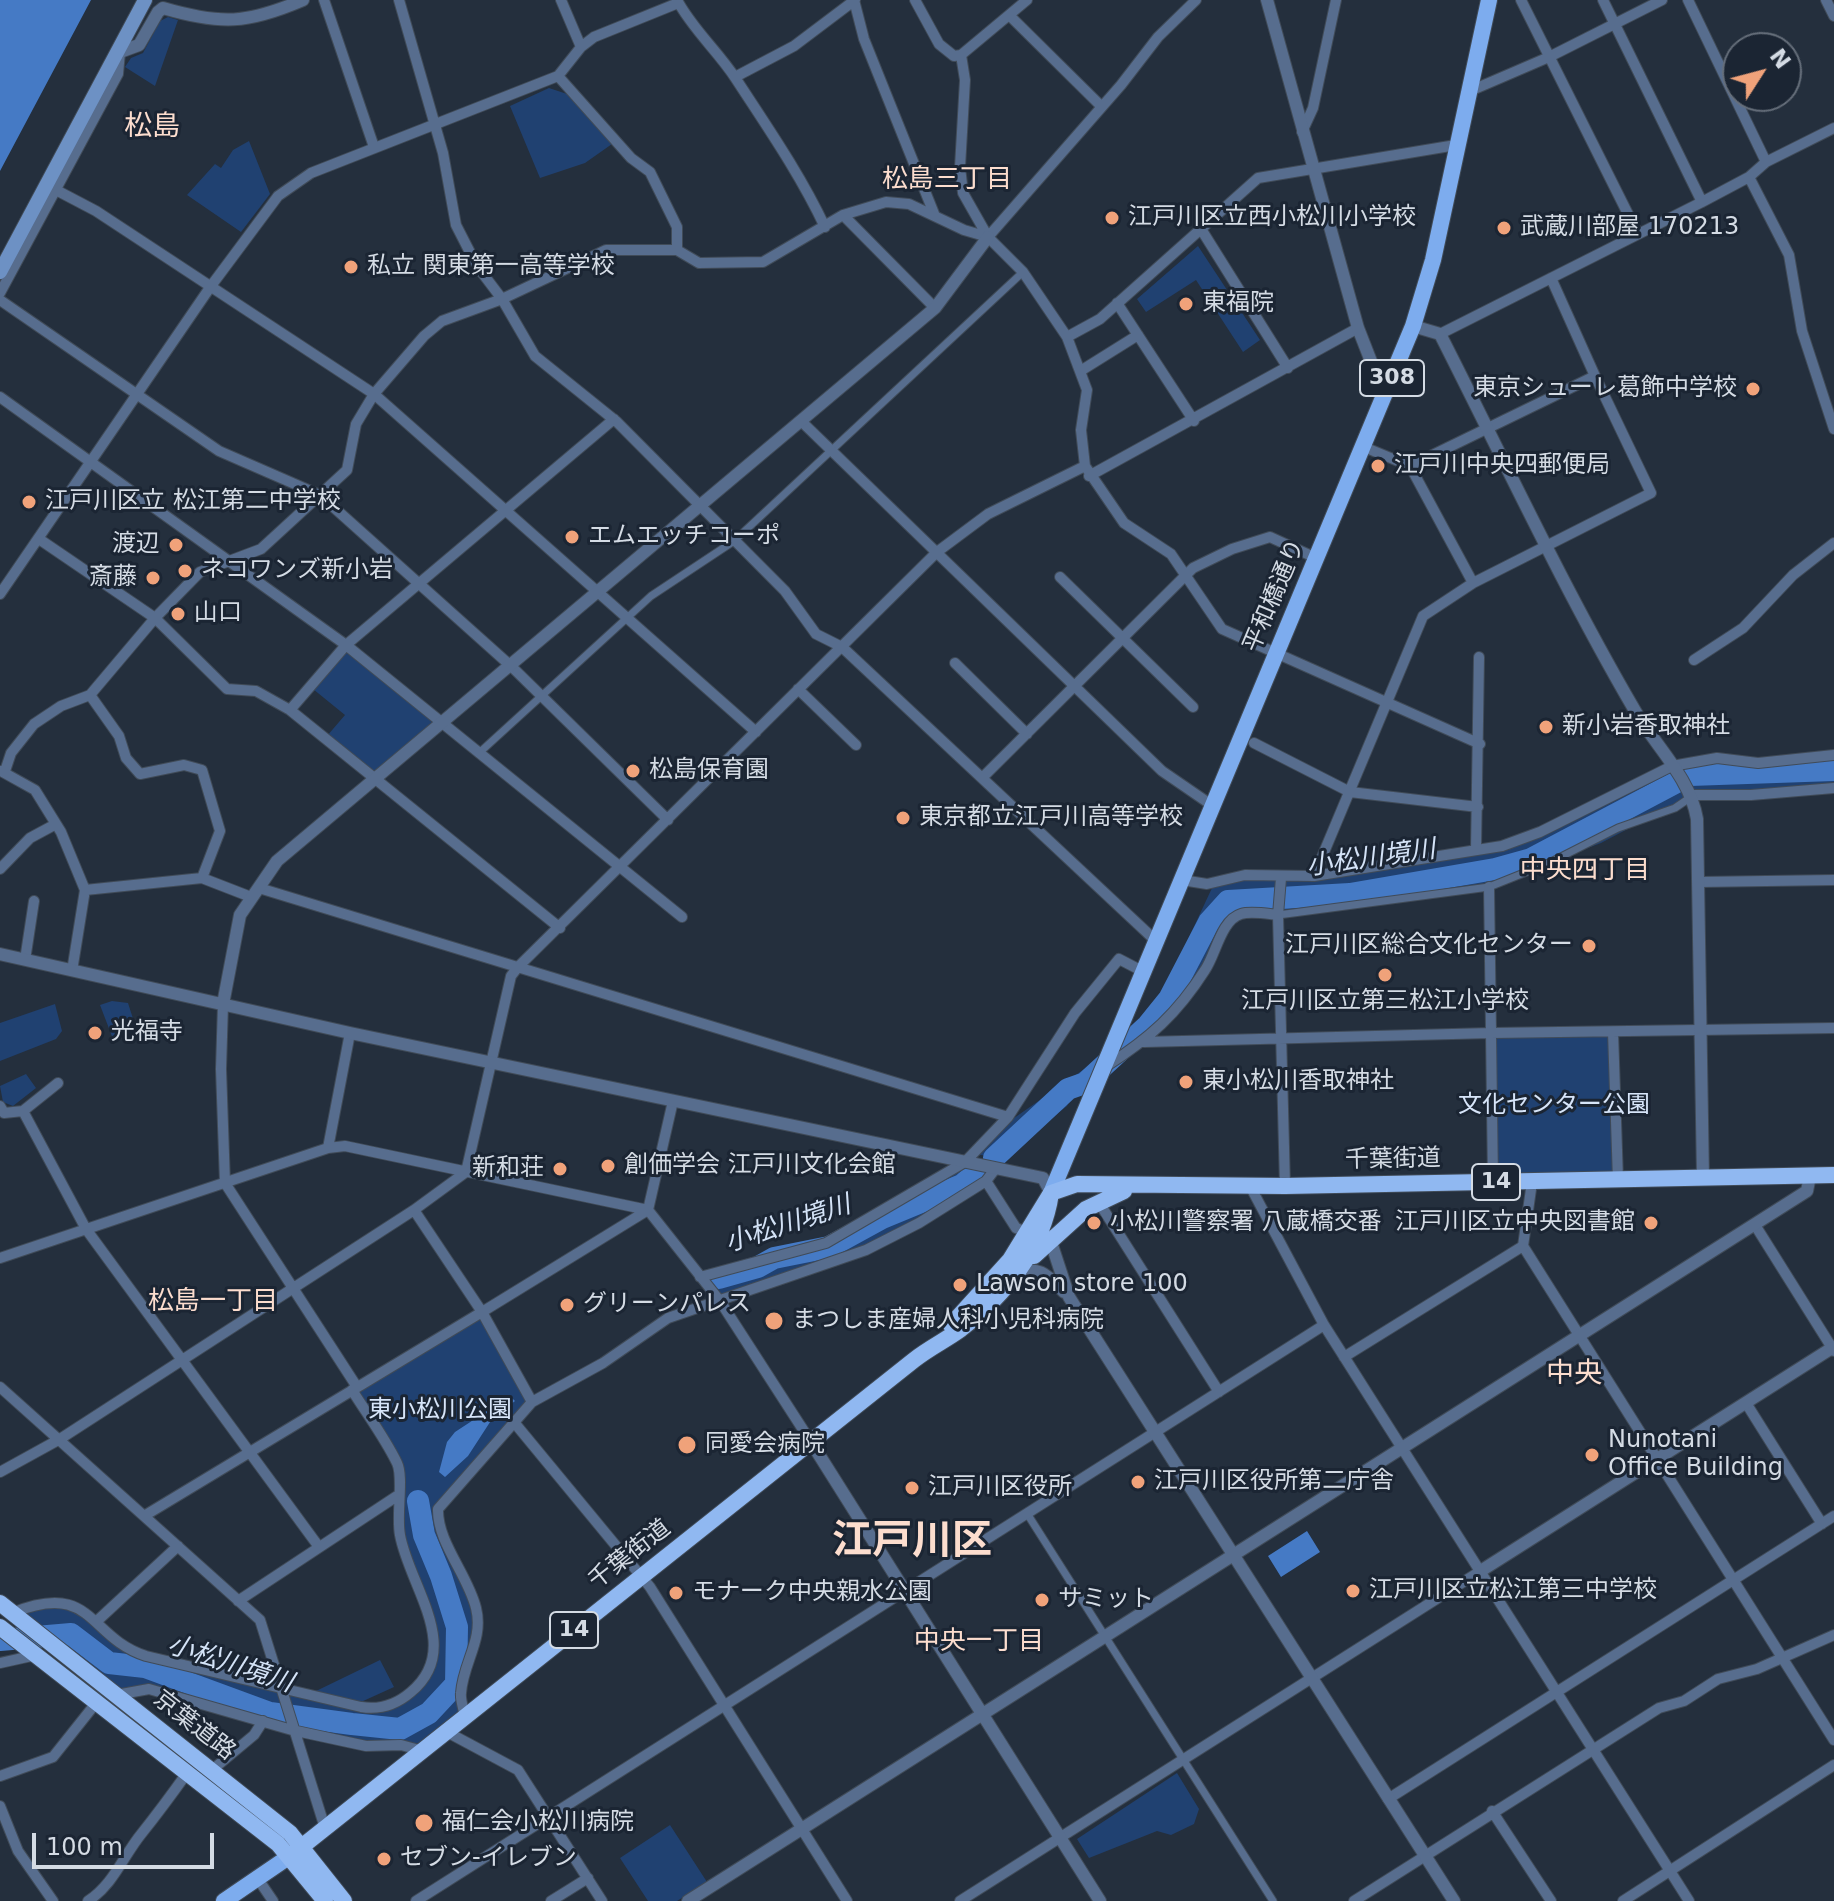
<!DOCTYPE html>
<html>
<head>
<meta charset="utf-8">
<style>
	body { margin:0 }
	#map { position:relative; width:1834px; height:1901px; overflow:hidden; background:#242f3d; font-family:"DejaVu Sans",sans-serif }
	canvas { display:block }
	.north { position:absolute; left:1722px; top:32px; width:80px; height:80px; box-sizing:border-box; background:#1b2533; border:2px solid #656e7a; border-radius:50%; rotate:54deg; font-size:22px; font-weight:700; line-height:32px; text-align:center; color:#d4dbe4 }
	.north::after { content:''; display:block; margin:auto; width:28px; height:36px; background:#f0a27a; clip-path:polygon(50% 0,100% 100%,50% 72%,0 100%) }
	.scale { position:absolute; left:32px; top:1833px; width:182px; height:36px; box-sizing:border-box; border:4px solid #d4dbe4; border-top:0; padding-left:10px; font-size:24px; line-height:28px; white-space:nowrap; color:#d4dbe4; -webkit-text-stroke:6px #1b2533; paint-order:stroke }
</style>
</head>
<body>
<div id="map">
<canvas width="1834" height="1901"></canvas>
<div class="north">N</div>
<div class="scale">100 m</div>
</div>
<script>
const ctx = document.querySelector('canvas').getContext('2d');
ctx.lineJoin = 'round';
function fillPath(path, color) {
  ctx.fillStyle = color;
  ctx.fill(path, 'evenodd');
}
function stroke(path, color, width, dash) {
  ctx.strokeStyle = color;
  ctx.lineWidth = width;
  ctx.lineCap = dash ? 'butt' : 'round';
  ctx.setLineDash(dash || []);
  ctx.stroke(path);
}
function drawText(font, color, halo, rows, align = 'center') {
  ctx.font = font + ' "DejaVu Sans","Noto Sans JP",sans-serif';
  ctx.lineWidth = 6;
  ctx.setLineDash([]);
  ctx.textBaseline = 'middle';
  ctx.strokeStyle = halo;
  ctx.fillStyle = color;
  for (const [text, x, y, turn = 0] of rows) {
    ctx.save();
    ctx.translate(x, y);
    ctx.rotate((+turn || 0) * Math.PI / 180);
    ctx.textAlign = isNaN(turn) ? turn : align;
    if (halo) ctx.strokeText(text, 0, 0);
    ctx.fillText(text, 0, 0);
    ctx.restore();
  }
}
const green = new Path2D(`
	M168 17 178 20 155 86 125 67 131 58 143 53 160 21Z
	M549 88 567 94 612 144 585 163 540 178 510 106Z
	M249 141 270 194 241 232 187 195 215 164 221 168 233 150Z
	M1198 246 1260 340 1243 352 1196 280 1146 312 1137 299Z
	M347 648 437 722 376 774 327 736 345 715 313 689Z
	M1834 757V784L1751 792 1700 791 1601 843 1490 885 1274 911H1241L1170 1015 1134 1043 1132 1032 1162 995 1212 888C1235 879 1253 879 1277 881L1502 850 1670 771 1706 762Z
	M112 1001 128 1003 137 1031 113 1039 100 1005Z
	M55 1004 62 1031 56 1039 0 1061V1023Z
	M1609 1035 1615 1175 1497 1178 1495 1037Z
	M1087 1067 1067 1106 1000 1158 975 1154 997 1130Z
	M26 1074 36 1088 13 1106 3 1102 0 1086Z
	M965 1165 990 1170 983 1179 917 1221 864 1248 720 1298 704 1280 827 1244Z
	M482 1312 532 1402 438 1509V1523L463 1572 478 1638 461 1692 465 1717 423 1751 366 1746 149 1689 116 1695 13 1613 64 1603 135 1652 376 1710 414 1691 436 1649 400 1536 399 1465 352 1390Z
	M380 1660 394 1687 361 1702 314 1692Z
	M1177 1773 1199 1809 1194 1824 1171 1835 1157 1831 1089 1858 1077 1839Z
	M670 1825 707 1882 677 1901H648L620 1858Z`);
const water = new Path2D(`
	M0 0H91L0 171Z
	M510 1396 515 1401 492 1419 468 1456 445 1477 439 1472 447 1442 455 1432Z
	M1307 1531 1320 1552 1281 1577 1268 1556Z`);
const river = new Path2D(`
	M994 1158 1068 1089 1085 1083 1148 1025 1169 999 1209 922 1228 901 1350 894 1495 869 1531 859 1690 775 1834 770
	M719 1278 758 1267 774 1258 829 1247 882 1218 962 1185 975 1174
	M0 1640 71 1634 109 1663 145 1667 270 1713 352 1724 400 1729 429 1713 456 1684 457 1627 441 1576 424 1535 418 1501`);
const pedestrian = new Path2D(`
	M479 753 651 596 734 541 1023 272
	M1278 915 1489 887 1549 863 1618 828 1675 808 1691 797
	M1028 1515 1273 1901`);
const minor = new Path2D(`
	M324 0 374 147
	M399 0 443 153 456 225 477 266 502 299 535 356 617 422 785 591 816 634 842 647 1156 941
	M561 0 581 47
	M677 0C693 30 718 51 736 79 768 128 800 174 825 227
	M854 0 864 39 935 216
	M915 0 939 44 954 56 961 55 965 80 960 167 963 193 988 237 1023 272 1067 337 1087 390 1081 430 1085 466 1124 523 1171 554 1222 629 1480 744
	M1521 0 1638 234
	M1603 0 1702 202
	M1688 0 1766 162
	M1826 0 1834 16
	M1009 15 1101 106
	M961 55 1027 0
	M558 76 631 158 650 172 677 227V250
	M735 77 794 46 855 0
	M1470 91 1549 57 1662 0
	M1302 132 1313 108 1336 0
	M1749 177 1789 255 1802 331 1834 429
	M56 190 96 211 374 394 756 732
	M843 215 935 308
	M1201 229 1288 368
	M988 237 1121 85 1158 37 1196 0
	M0 293 118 74 120 52
	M0 300 219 451 320 495 512 667 668 820
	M1117 303 1194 421
	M1440 334 1702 202 1749 177 1766 162 1834 128
	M1067 337 1100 319 1258 178 1456 145
	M1082 370 1138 335
	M0 397 346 645 682 917
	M801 421 1162 771 1213 806
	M1364 447 1410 466 1595 376 1551 278
	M1410 466 1473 583
	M1089 476 1358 328
	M39 539 155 618 227 689 256 691 290 710 560 928
	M1060 577 1193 707
	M0 594 211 286 278 196 311 173 558 76 581 47 594 37 678 3
	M1694 660 1743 628 1793 575 1834 543
	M955 663 1027 734
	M798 689 856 745
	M90 695 119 736 126 758 140 774 184 765 202 770 220 831 202 878
	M290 710 346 645 614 419
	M1254 743 1350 792 1478 807
	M1 771 35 790 61 832 85 890 72 971
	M5 771 11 753 34 724 61 706 90 695 155 618 200 572 261 549 347 470 356 424 374 394 424 336 442 321 502 299 606 250H677L699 263 763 262 843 215 886 202 909 204 964 230 988 237
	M982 778 1193 568 1232 549 1270 537 1316 558
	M1693 795H1751L1834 788
	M1476 850 1479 657
	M0 869 30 838 56 824
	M1314 876 1423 616 1473 583 1651 493 1595 376
	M1281 878 1278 915 1285 1186
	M1182 880 1207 884 1245 875 1314 876 1502 846 1540 832 1672 766 1717 758 1758 763 1834 755
	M1698 882 1834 880
	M1489 887 1491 1033 1834 1028
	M259 888 1008 1117
	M85 890 202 878 251 897
	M25 960 34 901
	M223 1004 221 1069 225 1183 357 1387
	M1613 1032 1618 1180
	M1144 1042 1491 1033 1493 1182
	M1105 1067C1150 1038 1177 1014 1205 970 1216 954 1221 920 1241 914 1251 911 1268 914 1278 915
	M0 1106 4 1113 23 1111 86 1229 319 1547
	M23 1111 58 1083
	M328 1148 350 1033
	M986 1181 1016 1228 1027 1232
	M1532 1182 1523 1246 1834 1740
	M1250 1186 1324 1325 1689 1901
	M1098 1201 1219 1392
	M414 1210 466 1172 511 976 518 967 937 552 988 514 1085 466
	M1755 1225 1834 1351
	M0 1258 328 1148 345 1146 648 1210 720 1301 811 1442
	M700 1277 826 1243 965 1162 1008 1117 1075 1013 1119 959 1144 972
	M1344 1357 1523 1246
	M0 1387 260 1620 325 1828
	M532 1402 482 1312 648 1210 673 1101
	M1746 1403 1822 1524
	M513 1421 650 1587 847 1901
	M0 1472 60 1439 414 1210 482 1312 144 1516
	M238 1601 397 1496
	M12 1613C94 1580 87 1637 146 1656L361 1707C379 1710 396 1705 411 1692 464 1648 409 1586 400 1535 396 1515 404 1477 397 1463 385 1438 367 1414 352 1390
	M97 1621 178 1546
	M0 1663 36 1655
	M116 1695 149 1689 292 1730 366 1746 401 1745 423 1751
	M465 1717C464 1710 460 1700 461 1693 463 1662 484 1640 476 1608 468 1575 437 1542 438 1509L532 1402 603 1363 668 1318 866 1250 919 1223 986 1181 996 1168
	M447 1732 518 1770 602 1901
	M212 1770 254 1735 263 1721
	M0 1776 53 1757 96 1703
	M1388 1799 1834 1516
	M0 1806 18 1851 53 1901
	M1492 1811 1551 1901
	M258 1879 273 1901
	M88 1901C114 1884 123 1856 142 1833 158 1813 172 1794 187 1773
	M416 1901 1324 1325
	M551 1901 588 1878
	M960 1901 1479 1572
	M1354 1901 1659 1708 1684 1701 1718 1679 1757 1669 1834 1635
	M1623 1901 1834 1765`);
const tertiary = new Path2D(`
	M1267 0 1358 328 1374 369 1392 377
	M120 52 139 45 158 12 163 8C221 25 247 24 303 0
	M1413 326 1440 334C1504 460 1563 587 1634 709 1655 746 1690 777 1697 819L1703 1179
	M0 954 350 1033 1043 1178 1051 1193
	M223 1004 240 915 277 861 935 308 988 237
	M1049 1236 1069 1297 1454 1901
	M1016 1274C1039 1264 1048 1276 1064 1292
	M811 1442 1100 1901
	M1479 1572 1832 1348
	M688 1901 1807 1191 1810 1176`);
const secondary = new Path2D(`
	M0 272 145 0`);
const primary = new Path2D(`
	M1051 1193 1413 326 1433 260 1489 0
	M224 1901 290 1856`);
const trunk = new Path2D(`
	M1034 1256 1086 1209 1124 1191
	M951 1325 1010 1260 1051 1193 1077 1184 1285 1186 1834 1175
	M0 1603 290 1833 344 1901
	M0 1627 278 1844 325 1901
	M290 1856 914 1360C929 1348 946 1340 961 1329 1005 1295 1043 1249 1051 1193`);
const markers = [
	[1112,218,8,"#f0a27a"],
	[1504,228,8,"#f0a27a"],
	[351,267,8,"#f0a27a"],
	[1186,304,8,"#f0a27a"],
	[1753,389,8,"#f0a27a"],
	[1378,466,8,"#f0a27a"],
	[29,502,8,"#f0a27a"],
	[572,537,8,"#f0a27a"],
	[176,545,8,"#f0a27a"],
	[185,571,8,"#f0a27a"],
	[153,578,8,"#f0a27a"],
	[178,614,8,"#f0a27a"],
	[1546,727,8,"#f0a27a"],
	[633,771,8,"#f0a27a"],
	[903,818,8,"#f0a27a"],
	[1589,946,8,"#f0a27a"],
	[1385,975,8,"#f0a27a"],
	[95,1033,8,"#f0a27a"],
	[1186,1082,8,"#f0a27a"],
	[608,1166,8,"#f0a27a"],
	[560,1169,8,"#f0a27a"],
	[1094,1223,8,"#f0a27a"],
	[1651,1223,8,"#f0a27a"],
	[960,1285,8,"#f0a27a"],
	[567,1305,8,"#f0a27a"],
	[774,1321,10,"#f0a27a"],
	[687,1445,10,"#f0a27a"],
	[1592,1455,8,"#f0a27a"],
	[1138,1482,8,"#f0a27a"],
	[912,1488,8,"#f0a27a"],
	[1353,1591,8,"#f0a27a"],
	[676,1593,8,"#f0a27a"],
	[1042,1600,8,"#f0a27a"],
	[424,1823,10,"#f0a27a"],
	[384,1859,8,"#f0a27a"]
];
const shields = [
	[1392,378,64],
	[1496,1182,48],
	[574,1630,48]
];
const shieldNames = [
	["308",1392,378],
	["14",1496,1182],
	["14",574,1630]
];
const poiNames = [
	["江戸川区立西小松川小学校",1128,218],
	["武蔵川部屋 170213",1520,228],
	["私立 関東第一高等学校",367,267],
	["東福院",1202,304],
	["東京シューレ葛飾中学校",1737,389,"right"],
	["江戸川中央四郵便局",1394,466],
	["江戸川区立 松江第二中学校",45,502],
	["エムエッチコーポ",588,537],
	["渡辺",160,545,"right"],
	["ネコワンズ新小岩",201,571],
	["斎藤",137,578,"right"],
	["山口",194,614],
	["新小岩香取神社",1562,727],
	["松島保育園",649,771],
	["東京都立江戸川高等学校",919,818],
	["江戸川区総合文化センター",1573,946,"right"],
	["江戸川区立第三松江小学校",1385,1002,"center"],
	["光福寺",111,1033],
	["東小松川香取神社",1202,1082],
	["創価学会 江戸川文化会館",624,1166],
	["新和荘",544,1169,"right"],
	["小松川警察署 八蔵橋交番",1110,1223],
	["江戸川区立中央図書館",1635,1223,"right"],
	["Lawson store 100",976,1285],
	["グリーンパレス",583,1305],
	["まつしま産婦人科小児科病院",792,1321],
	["Nunotani",1608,1441],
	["Office Building",1608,1469],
	["同愛会病院",705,1445],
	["江戸川区役所第二庁舎",1154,1482],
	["江戸川区役所",928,1488],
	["江戸川区立松江第三中学校",1369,1591],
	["モナーク中央親水公園",692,1593],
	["サミット",1058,1600],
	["福仁会小松川病院",442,1823],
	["セブン-イレブン",400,1859]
];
const streetNames = [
	["平和橋通り",1275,596,-67],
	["千葉街道",1393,1160,-1],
	["千葉街道",630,1555,-38],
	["京葉道路",194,1726,38]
];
const parkNames = [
	["文化センター公園",1554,1106],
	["東小松川公園",440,1411]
];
const neighbourhoodNames = [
	["松島三丁目",947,180],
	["中央四丁目",1585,871],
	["松島一丁目",213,1302],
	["中央一丁目",979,1642]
];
const waterNames = [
	["小松川境川",1371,859,-8],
	["小松川境川",788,1225,-18],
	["小松川境川",230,1665,18]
];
const quarterNames = [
	["松島",152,128],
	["中央",1574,1375]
];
const townNames = [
	["江戸川区",912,1543]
];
fillPath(green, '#204171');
fillPath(water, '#457ac5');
stroke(river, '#457ac5', 22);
stroke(pedestrian, '#404b58', 9);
stroke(minor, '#404b58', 12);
stroke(tertiary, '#404b58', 14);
stroke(secondary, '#404b58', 16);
stroke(primary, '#404b58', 18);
stroke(trunk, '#404b58', 18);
stroke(pedestrian, '#576d8e', 7);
stroke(minor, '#576d8e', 10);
stroke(tertiary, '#576d8e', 12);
stroke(secondary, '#6d91c4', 14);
stroke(primary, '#7dacee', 16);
stroke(trunk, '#90b8f1', 16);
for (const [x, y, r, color] of markers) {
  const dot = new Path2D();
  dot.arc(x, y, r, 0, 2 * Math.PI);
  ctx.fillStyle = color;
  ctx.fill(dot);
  stroke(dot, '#1b2533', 3);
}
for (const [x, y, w] of shields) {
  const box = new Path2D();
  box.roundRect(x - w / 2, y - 18, w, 36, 6);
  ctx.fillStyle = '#1b2533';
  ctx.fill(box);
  stroke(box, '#d4dbe4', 2);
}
drawText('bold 22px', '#d4dbe4', null, shieldNames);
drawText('24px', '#d4dbe4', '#1b2533', poiNames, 'left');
drawText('24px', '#d4dbe4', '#1b2533', streetNames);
drawText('24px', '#d7e5f9', '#1b2533', parkNames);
drawText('26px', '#fcddce', '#1b2533', neighbourhoodNames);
drawText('italic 26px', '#d4e3f7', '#1b2533', waterNames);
drawText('28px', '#fcddce', '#1b2533', quarterNames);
drawText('bold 40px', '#fcddce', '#1b2533', townNames);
</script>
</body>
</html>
